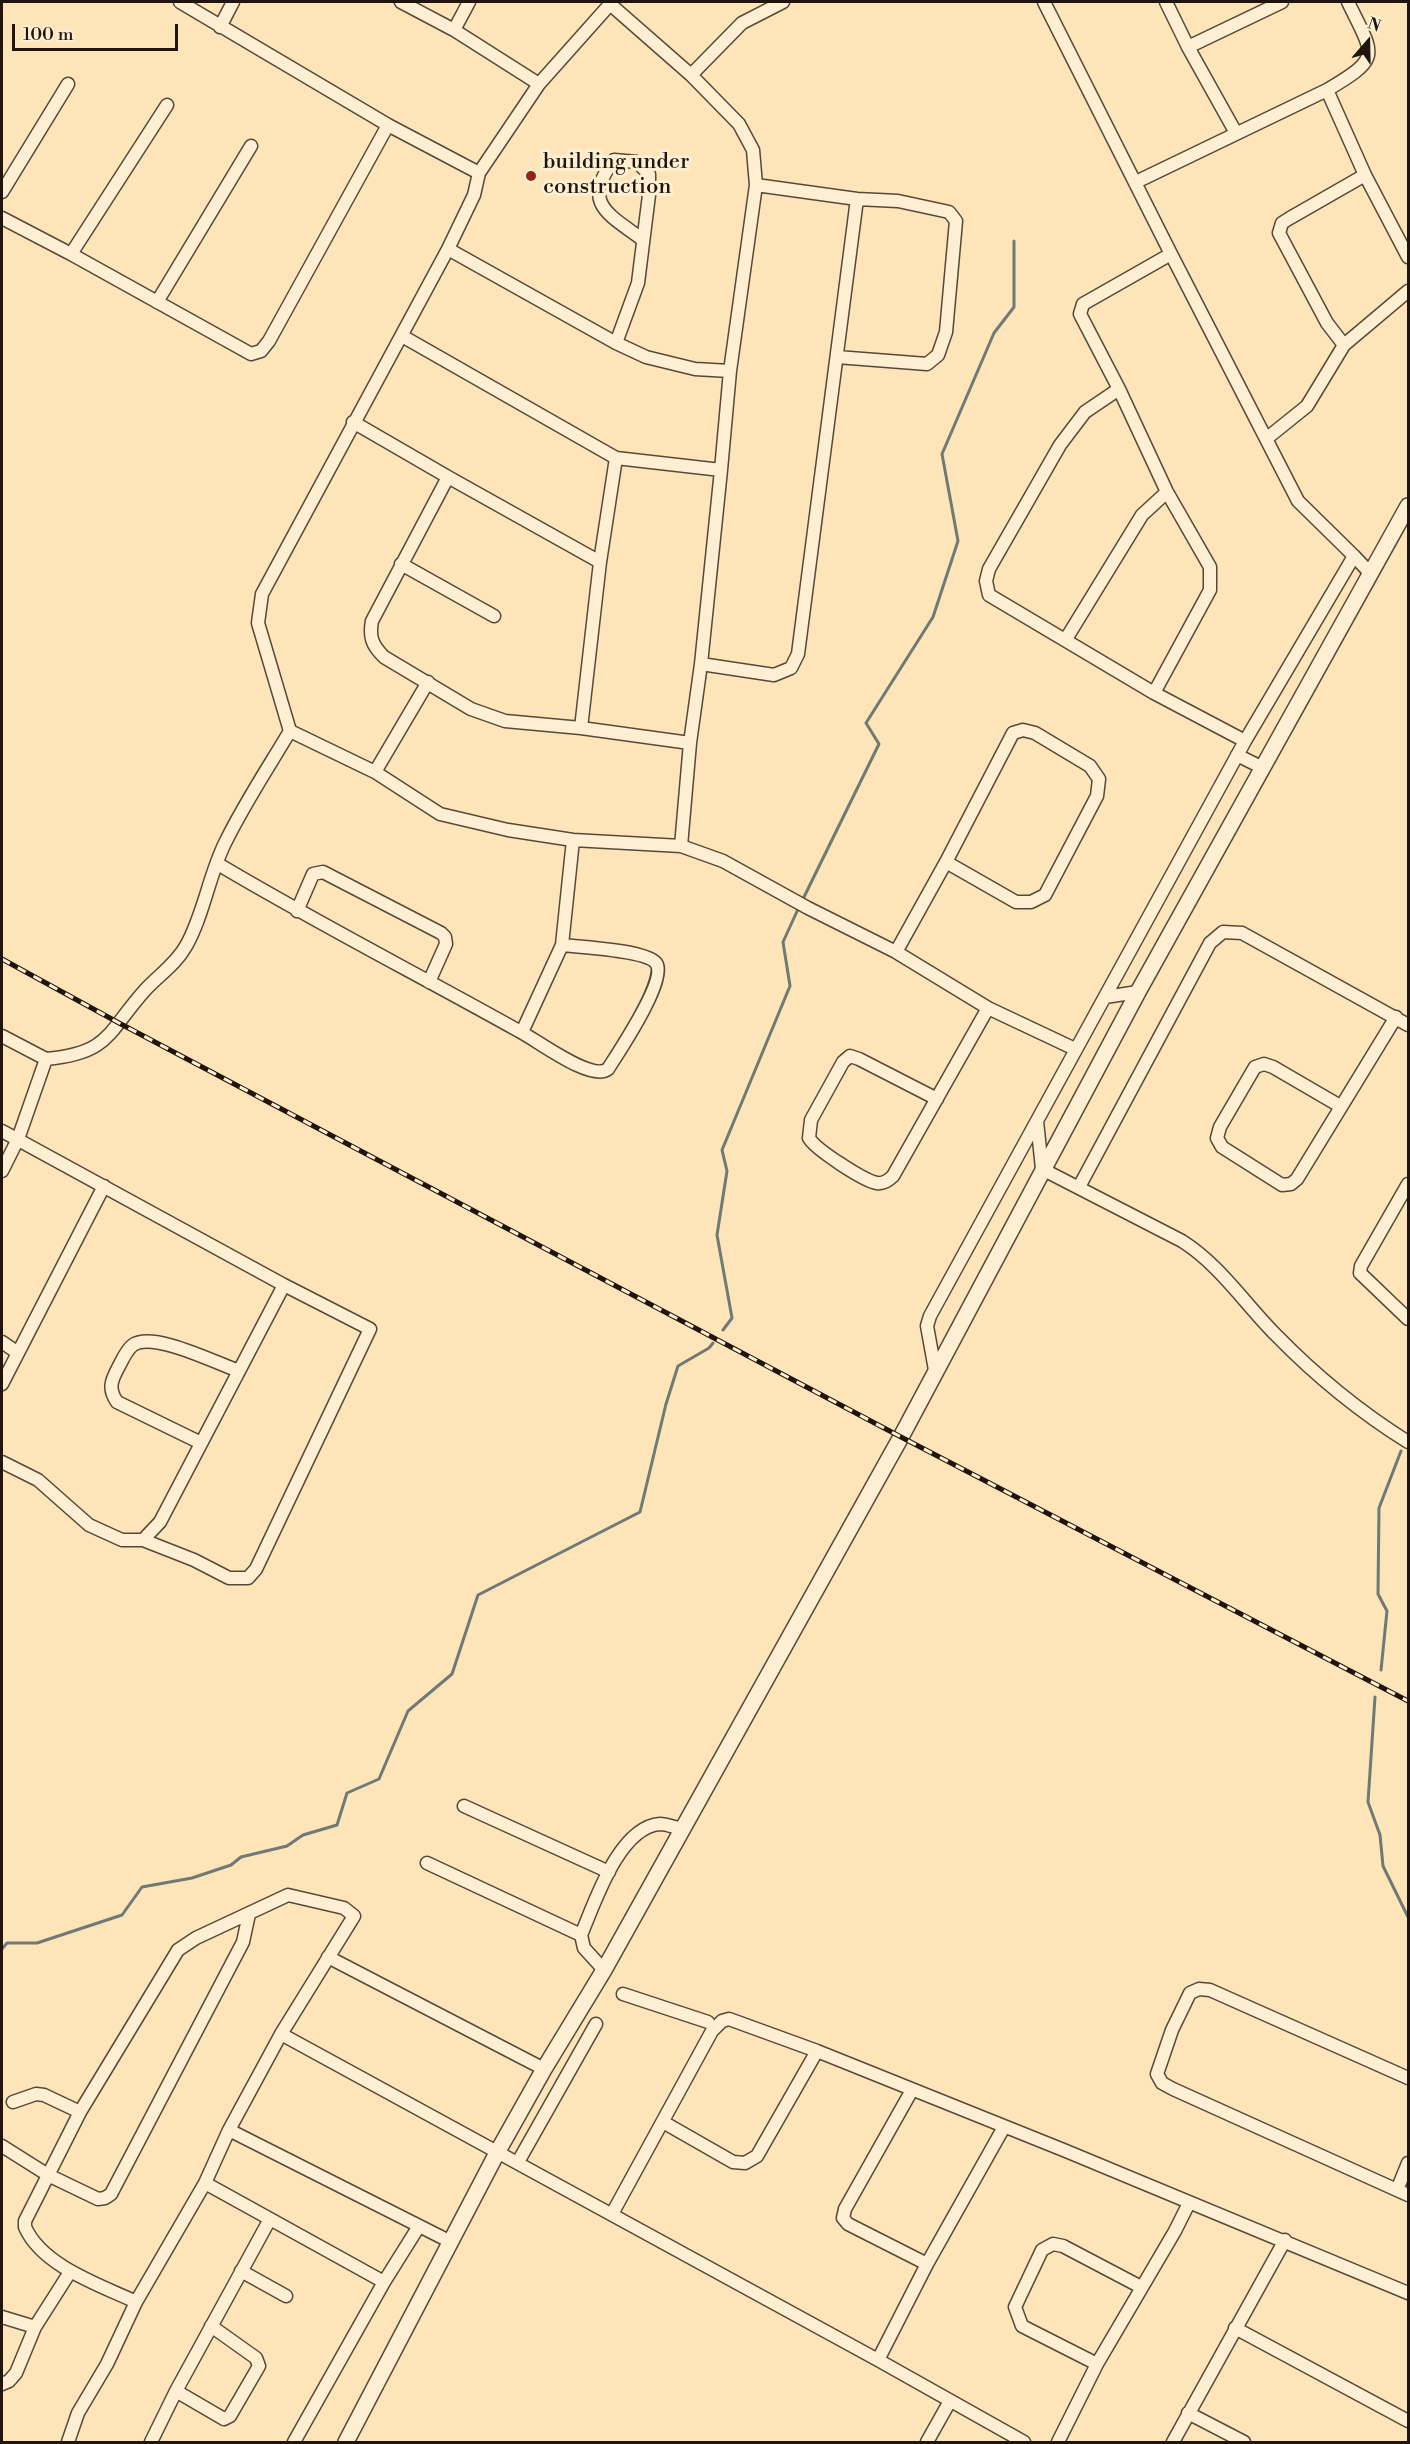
<!DOCTYPE html>
<html>
<head>
<meta charset="utf-8">
<style>
	body { margin:0 }
	#map { position:relative; width:1410px; height:2444px; overflow:hidden; background:#fde5b9; font-family:"Libre Bodoni",serif }
	canvas { display:block }
	.frame { position:absolute; inset:0; border:3px solid #1f150e; pointer-events:none }
	.north { position:absolute; left:1338px; top:12px; width:60px; height:60px; -webkit-text-stroke:4px #feeed2; paint-order:stroke; rotate:20deg; font-size:16px; font-weight:700; line-height:24px; text-align:center; color:#1f150e }
	.north::after { content:''; display:block; margin:auto; width:21px; height:27px; background:#1f150e; clip-path:polygon(50% 0,100% 100%,50% 72%,0 100%) }
	.scale { position:absolute; left:12px; top:24px; width:166px; height:27px; box-sizing:border-box; border:3px solid #1f150e; border-top:0; padding-left:8px; font-size:18px; line-height:21px; white-space:nowrap; color:#1f150e; -webkit-text-stroke:4px #feeed2; paint-order:stroke }
</style>
</head>
<body>
<div id="map">
<canvas width="1410" height="2444"></canvas>
<div class="frame"></div>
<div class="north">N</div>
<div class="scale">100 m</div>
</div>
<script>
const ctx = document.querySelector('canvas').getContext('2d');
ctx.lineJoin = 'round';
function stroke(path, color, width, dash) {
  ctx.strokeStyle = color;
  ctx.lineWidth = width;
  ctx.lineCap = dash ? 'butt' : 'round';
  ctx.setLineDash(dash || []);
  ctx.stroke(path);
}
function drawText(font, color, halo, rows, align = 'center') {
  ctx.font = font + ' "Libre Bodoni",serif';
  ctx.lineWidth = 6;
  ctx.setLineDash([]);
  ctx.textBaseline = 'middle';
  ctx.strokeStyle = halo;
  ctx.fillStyle = color;
  for (const [text, x, y, turn = 0] of rows) {
    ctx.save();
    ctx.translate(x, y);
    ctx.rotate((+turn || 0) * Math.PI / 180);
    ctx.textAlign = isNaN(turn) ? turn : align;
    if (halo) ctx.strokeText(text, 0, 0);
    ctx.fillText(text, 0, 0);
    ctx.restore();
  }
}
const stream = new Path2D(`
	M802 901 879 744 866 723 933 617 958 541 942 454 994 333 1014 307V241
	M723 1330 732 1318 717 1235 727 1171 722 1150 790 986 783 942 799 907
	M1381 1670 1387 1611 1378 1594 1379 1508 1401 1451
	M1375 1697 1368 1802 1380 1835 1383 1866 1408 1917
	M2 1949 7 1943H37L122 1915 142 1887 192 1878 231 1865 241 1857 287 1846 303 1835 337 1825 347 1793 379 1779 408 1711 452 1674 478 1595 640 1512 666 1404 678 1366 709 1348 713 1343`);
const minor = new Path2D(`
	M180 2 388 125 479 173 539 84 612 2
	M401 2 454 30 539 84
	M1044 2 1171 254 1298 501 1354 556
	M1166 2 1188 47 1236 133
	M220 27 233 2
	M454 30 469 2
	M1188 47 1282 2
	M691 75 742 23 783 2
	M1327 90 1365 175 1408 257
	M1136 182 1327 90C1383 57 1374 56 1348 2
	M2 192 68 84
	M2 218 71 254 251 354 261 351 269 341 388 125
	M448 249 616 343 646 357 695 369 730 371 756 185 753 150 739 124 691 75 610 4
	M71 254 167 105
	M157 302 251 146
	M402 336 616 458 721 470 730 371
	M616 343 638 283 649 195V174L637 162 614 160C581 203 608 214 642 239
	M1344 345 1327 323 1279 233 1282 223 1290 218 1365 175
	M837 357 927 364 938 355 946 332 956 221 949 212 898 201 857 199
	M1119 389 1080 314 1083 304 1171 254
	M353 422 448 477 372 621C369 637 372 645 384 657L471 709 505 721 581 728
	M1266 439 1307 406 1344 345 1408 291
	M616 458 600 562 581 728 690 743
	M721 470 701 664 774 675 791 668 798 654 857 199 756 185
	M448 477 600 562
	M401 564 494 616
	M1066 639 1142 515 1167 492
	M1154 693 1210 590V567L1167 492 1119 389 1085 412 1060 445 989 569 986 581 989 595 1154 693 1245 741
	M290 731 258 623 262 594 448 249 474 195 479 173
	M1237 755 1263 768
	M375 772 428 682
	M681 846 690 743 701 664
	M218 864C317 923 419 975 519 1031 537 1040 591 1082 608 1069 618 1053 668 979 656 963 646 950 579 947 562 945L573 840
	M297 911 313 874 323 872 441 933 445 937 446 944 429 982
	M896 952 946 862 1013 733 1023 730 1035 733 1090 766 1099 779 1097 796 1045 895 1031 902H1016L946 862
	M1105 997 1138 992
	M522 1032 562 945
	M2 1036 46 1059
	M937 1099 859 1059 850 1056 843 1062 811 1120 809 1138C815 1149 864 1181 877 1183 884 1184 889 1180 893 1176L988 1008
	M1340 1106 1273 1067 1264 1064 1255 1067 1220 1127 1217 1138 1222 1147 1282 1185 1291 1184 1297 1179 1396 1017
	M1037 1121 1042 1169 1182 1241C1220 1265 1245 1304 1276 1335 1316 1376 1360 1412 1408 1442
	M2 1131 284 1285 370 1329 256 1569 248 1578H229L194 1560 143 1540H122L89 1525 38 1480 2 1462
	M2 1171 18 1139 46 1059C111 1053 107 1032 146 989 159 975 176 964 186 946 204 914 209 875 225 843 244 804 268 768 290 731L375 772 440 814 508 830 573 840 681 846 723 861 808 908 896 952 988 1008 1075 1049
	M1408 1184 1361 1266 1360 1273 1408 1319
	M1079 1187 1210 943 1223 932 1242 933 1408 1025
	M2 1342 18 1353
	M935 1370 927 1326 930 1316 1245 741 1354 556 1371 574
	M2 1384 104 1186
	M201 1443 117 1402C108 1389 111 1381 118 1368 122 1361 126 1350 133 1345 153 1331 216 1363 239 1371
	M143 1540 160 1522 284 1285
	M464 1806 609 1872
	M427 1863 581 1935
	M328 1957 544 2069
	M604 1970 584 1948 581 1935C595 1902 619 1827 660 1824 667 1824 676 1828 683 1829
	M623 1994 708 2022
	M281 2034 878 2360 1024 2442
	M1408 2078 1210 1990 1199 1989 1190 1993 1172 2030 1157 2074 1162 2083 1173 2089 1408 2195
	M912 2090 845 2209 843 2218 848 2224 927 2264 1004 2127
	M13 2102 36 2094 44 2095 80 2112
	M663 2122 733 2162 745 2163 757 2156 817 2051
	M2 2146 48 2175 98 2199 105 2198 111 2194 243 1942 249 1914
	M518 2162 596 2024
	M205 2183 384 2282 419 2226
	M1397 2190 1408 2163
	M612 2214 712 2031 722 2021 729 2019 817 2051 1066 2151 1408 2293
	M241 2271 286 2296
	M136 2302C100 2285 42 2266 25 2227V2221L80 2112 178 1950 196 1938 288 1895 344 1908 354 1916 281 2034 229 2130
	M2 2317 35 2327
	M1235 2328 1408 2421
	M878 2360 927 2264
	M1097 2364 1022 2326 1015 2307 1042 2250 1053 2244 1063 2246 1141 2287
	M2 2384 9 2381 16 2373 35 2327 70 2272
	M176 2391 224 2419 230 2416 259 2366 256 2358 211 2326
	M1188 2413 1244 2442
	M68 2442 78 2413 107 2364 136 2302 205 2183 229 2130 451 2242
	M151 2442 176 2391 270 2219
	M294 2442 384 2282
	M927 2442 950 2401
	M1058 2442 1097 2364 1175 2231 1189 2203
	M1173 2442 1285 2240`);
const tertiary = new Path2D(`
	M346 2442 498 2151 544 2069 604 1970 901 1437 1138 992 1408 506`);
const rail = new Path2D(`
	M2 959 119 1023 901 1437 1408 1701`);
const markers = [
	[531,176,6,"#8f2418"]
];
const poiNames = [
	["building under",543,163],
	["construction",543,188]
];
stroke(stream, '#6f7975', 3);
stroke(minor, '#564939', 15);
stroke(tertiary, '#564939', 18);
stroke(minor, '#feeed2', 12);
stroke(tertiary, '#feeed2', 15);
stroke(rail, '#1f150e', 5);
stroke(rail, '#feeed2', 3, [9]);
for (const [x, y, r, color] of markers) {
  const dot = new Path2D();
  dot.arc(x, y, r, 0, 2 * Math.PI);
  ctx.fillStyle = color;
  ctx.fill(dot);
  stroke(dot, '#feeed2', 2);
}
drawText('22px', '#1f150e', '#feeed2', poiNames, 'left');
</script>
</body>
</html>
